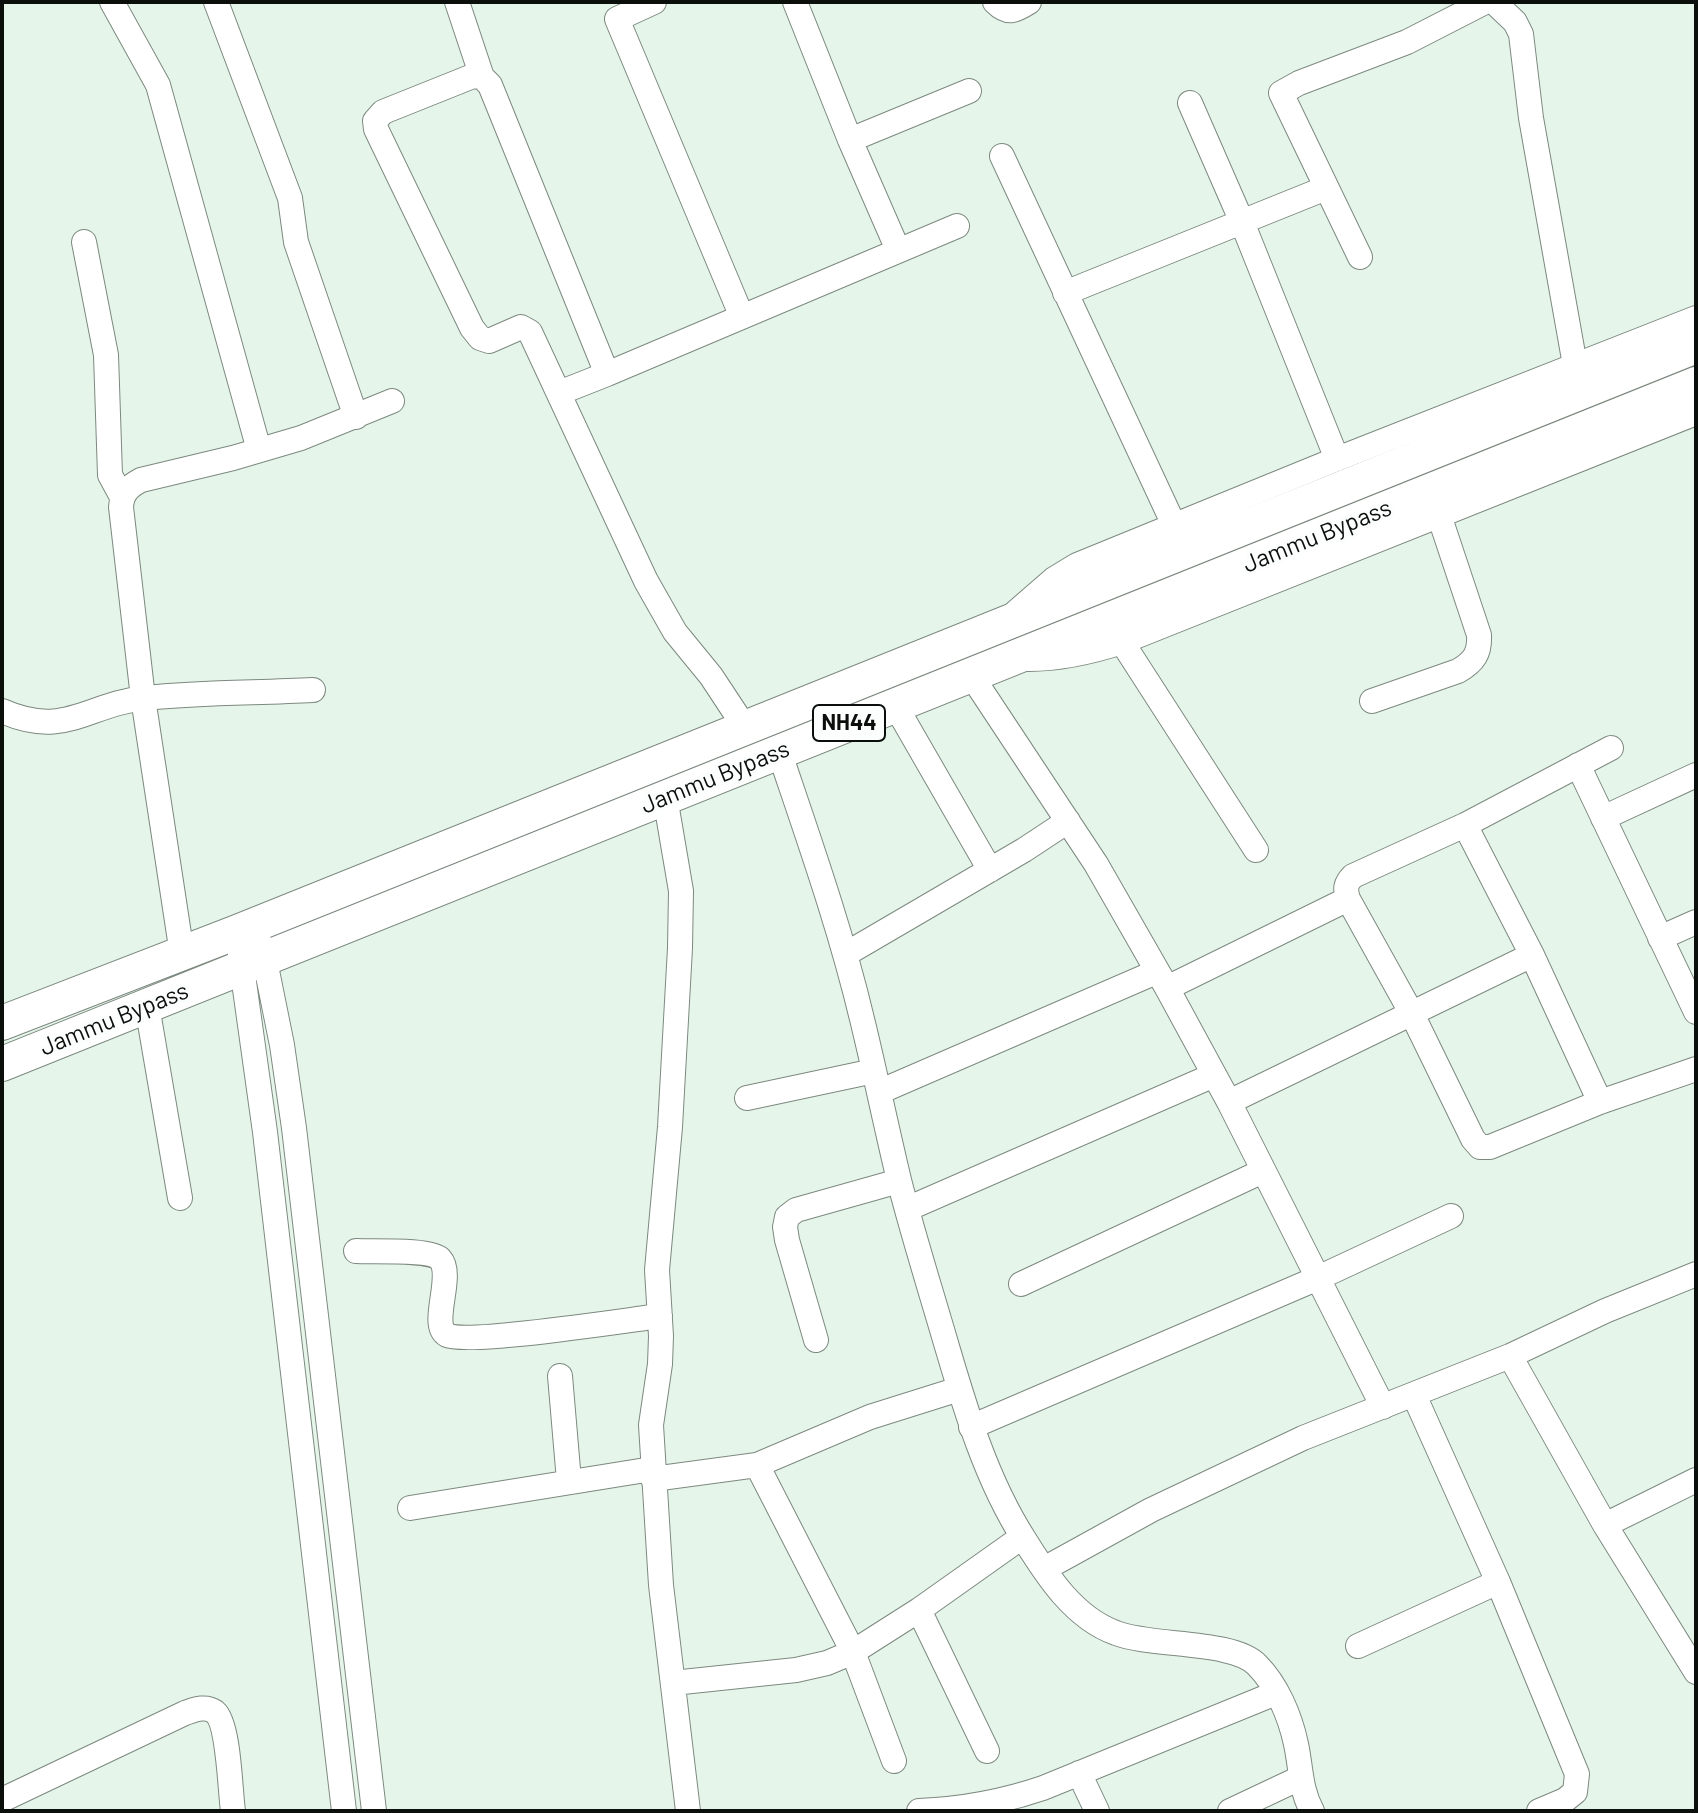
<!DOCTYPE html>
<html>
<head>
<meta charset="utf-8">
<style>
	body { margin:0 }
	#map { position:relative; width:1698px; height:1813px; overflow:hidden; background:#e6f5ea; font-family:Barlow,sans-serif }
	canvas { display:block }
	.frame { position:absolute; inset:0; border:4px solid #0a0f0c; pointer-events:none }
</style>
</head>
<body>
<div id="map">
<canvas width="1698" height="1813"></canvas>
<div class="frame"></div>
</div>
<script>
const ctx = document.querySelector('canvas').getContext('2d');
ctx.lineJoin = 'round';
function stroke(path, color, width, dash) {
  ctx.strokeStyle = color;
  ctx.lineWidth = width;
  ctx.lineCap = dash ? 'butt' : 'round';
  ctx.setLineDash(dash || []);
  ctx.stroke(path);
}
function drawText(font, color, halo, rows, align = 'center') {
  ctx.font = font + ' Barlow,sans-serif';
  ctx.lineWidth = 7;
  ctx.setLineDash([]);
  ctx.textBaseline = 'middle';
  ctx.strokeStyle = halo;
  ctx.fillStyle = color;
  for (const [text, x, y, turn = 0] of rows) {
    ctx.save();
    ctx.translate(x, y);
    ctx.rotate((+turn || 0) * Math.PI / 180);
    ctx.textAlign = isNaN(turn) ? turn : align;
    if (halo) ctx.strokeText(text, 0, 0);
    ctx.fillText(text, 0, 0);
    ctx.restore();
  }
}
const minor = new Path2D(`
	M112 2 158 85 259 450
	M216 2 290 198 296 242 356 417
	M457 2 482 77
	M654 2 617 19 742 317
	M795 2 850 140 898 250
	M995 2C1008 15 1015 11 1029 2
	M1494 2 1515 22 1521 34 1531 118 1575 365
	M1190 103 1242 222 1337 459
	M850 140 969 91
	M1002 156 1174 525
	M84 242 106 355 110 475 122 497
	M1360 257 1281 93 1299 83 1407 42 1485 2
	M1065 293 1326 188
	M607 374 957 226
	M559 393 607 374 490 85 482 77 473 76 383 112 375 121 376 129 472 328 480 338 489 341 521 327 530 332 646 581 675 632 711 676 744 726
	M1016 612 1054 579 1077 565 1337 459 1696 318
	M1122 642 1256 850
	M1029 659C1061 659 1091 652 1122 642L1696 413
	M971 675 1096 864 1167 988 1229 1102 1383 1407
	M1372 701 1458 671C1474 662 1480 653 1479 635L1439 515
	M895 705 990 870
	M2 711C65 739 87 704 145 698 201 692 258 693 313 690
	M1611 748 1465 825 1353 876C1345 884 1345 889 1348 899L1412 1014 1473 1139 1480 1147H1490L1600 1102 1696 1069
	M779 751C809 840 840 927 862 1019 875 1072 886 1126 899 1180 912 1231 928 1282 943 1333 964 1404 984 1476 1024 1539 1047 1576 1074 1618 1116 1633 1152 1647 1233 1640 1257 1665 1277 1685 1290 1716 1296 1744 1301 1767 1300 1789 1312 1811
	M1578 765 1696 1012
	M665 797 681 891 680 948 670 1127 657 1270 661 1336 660 1364 651 1425 661 1585 688 1811
	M1603 818 1696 775
	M1465 825 1532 955 1600 1102
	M237 932 265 1132 344 1811
	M1660 938 1696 922
	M262 946 282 1045 294 1128 374 1811
	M182 954 143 698 121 507C122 493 128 487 141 480L233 458 301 438 392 401
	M846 954 1024 850 1068 821
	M1167 988 1348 899
	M147 1006 180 1198
	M879 1092 1156 972
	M747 1098 874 1071
	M1229 1102 1532 955
	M907 1209 1214 1075
	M356 1251C371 1252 431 1249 440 1259 455 1275 429 1325 447 1335 468 1345 627 1320 660 1316
	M1021 1284 1263 1171
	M816 1340 787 1240 785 1227 787 1217 796 1210 899 1181
	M1510 1356 1605 1525 1696 1672
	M560 1376 569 1481
	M1414 1395 1498 1582 1577 1774 1575 1792 1565 1800 1539 1811
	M971 1427 1318 1278 1451 1216
	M757 1465 853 1652 894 1761
	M653 1479 757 1465 870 1417 959 1389
	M410 1508 652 1469
	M1605 1525 1696 1480
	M1044 1569 1151 1510 1303 1438 1510 1356 1605 1311 1696 1274
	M919 1610 987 1751
	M1358 1646 1498 1582
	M673 1683 796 1670 827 1663 853 1652 919 1610 1022 1537
	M1079 1773 1097 1811
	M2 1800 185 1713C194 1710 205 1705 215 1712 229 1724 230 1791 233 1811
	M919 1811C962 1809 1002 1802 1043 1788L1276 1693
	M1230 1811 1300 1778`);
const highway = new Path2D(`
	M2 1023 237 932 1696 346
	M2 1064 1696 384`);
const shields = [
	[849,723,72]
];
const shieldNames = [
	["NH44",849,723]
];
const streetNames = [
	["Jammu Bypass",1317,536,-22],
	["Jammu Bypass",715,777,-22],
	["Jammu Bypass",114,1019,-22]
];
stroke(minor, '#7c897f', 26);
stroke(highway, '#7c897f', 36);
stroke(minor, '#fff', 24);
stroke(highway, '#fff', 34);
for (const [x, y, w] of shields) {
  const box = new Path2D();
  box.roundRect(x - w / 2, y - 18, w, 36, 6);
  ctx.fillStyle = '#fbfefc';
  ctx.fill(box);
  stroke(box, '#0a0f0c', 2);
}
drawText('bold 22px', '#0a0f0c', null, shieldNames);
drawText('24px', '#0a0f0c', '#fbfefc', streetNames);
</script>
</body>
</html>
